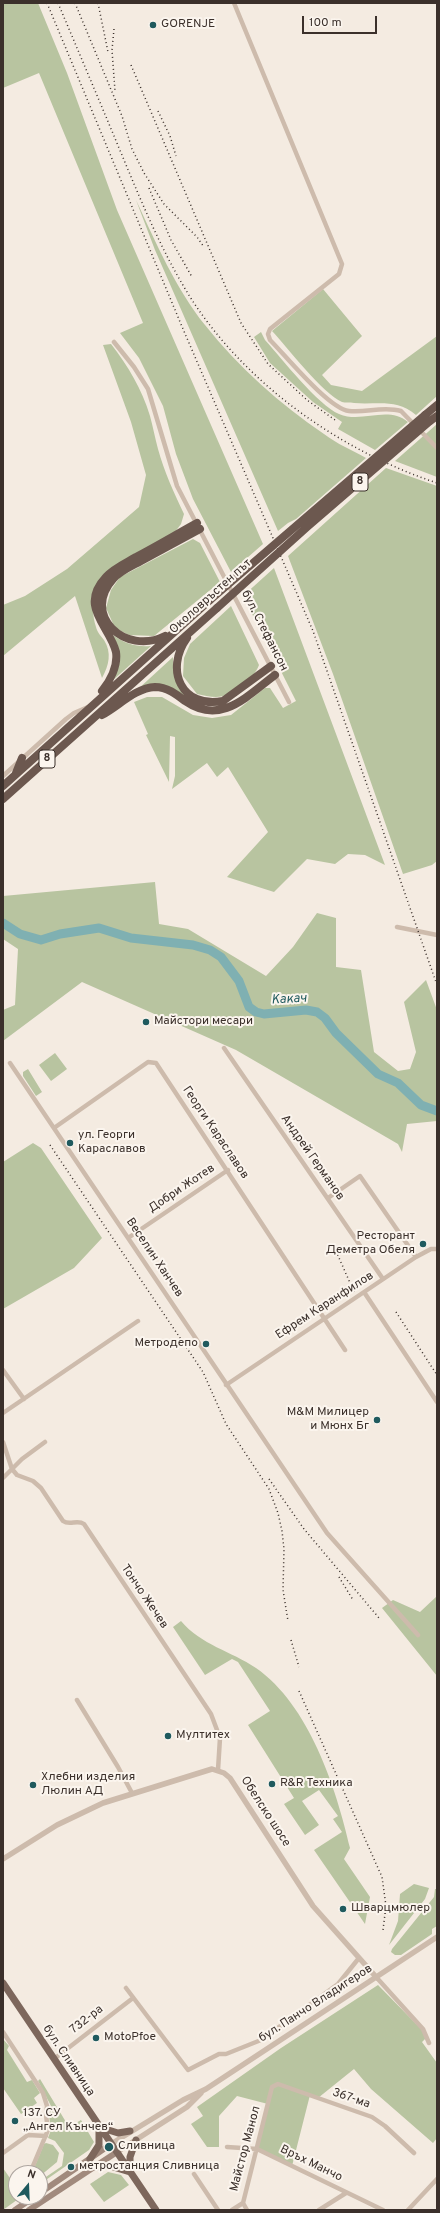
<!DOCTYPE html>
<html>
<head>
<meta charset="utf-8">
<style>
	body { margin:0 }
	#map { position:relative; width:440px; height:2213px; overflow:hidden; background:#f4ebe1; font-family:Overpass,sans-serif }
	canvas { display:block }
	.frame { position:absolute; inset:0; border:4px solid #3b302b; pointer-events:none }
	.north { position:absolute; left:8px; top:2165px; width:40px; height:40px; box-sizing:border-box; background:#fbf5ee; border:1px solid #aea6a0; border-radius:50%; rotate:19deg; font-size:11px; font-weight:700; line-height:16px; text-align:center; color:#3b302b }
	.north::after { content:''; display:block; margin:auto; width:14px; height:18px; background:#1f5a5e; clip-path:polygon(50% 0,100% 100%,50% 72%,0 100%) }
	.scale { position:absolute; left:302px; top:16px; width:75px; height:18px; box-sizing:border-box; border:2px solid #3b302b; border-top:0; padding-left:5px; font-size:12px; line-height:14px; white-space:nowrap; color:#3b302b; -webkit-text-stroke:3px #fbf5ee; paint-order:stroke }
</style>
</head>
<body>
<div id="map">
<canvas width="440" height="2213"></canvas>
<div class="frame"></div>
<div class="north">N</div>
<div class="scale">100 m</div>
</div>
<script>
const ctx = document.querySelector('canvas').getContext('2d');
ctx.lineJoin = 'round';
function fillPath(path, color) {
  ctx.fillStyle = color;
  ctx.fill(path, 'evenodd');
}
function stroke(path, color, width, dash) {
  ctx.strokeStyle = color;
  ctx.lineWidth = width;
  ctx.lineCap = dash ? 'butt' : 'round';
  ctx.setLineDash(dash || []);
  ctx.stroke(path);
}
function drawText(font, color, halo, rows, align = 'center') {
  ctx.font = font + ' Overpass,sans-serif';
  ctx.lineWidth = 4;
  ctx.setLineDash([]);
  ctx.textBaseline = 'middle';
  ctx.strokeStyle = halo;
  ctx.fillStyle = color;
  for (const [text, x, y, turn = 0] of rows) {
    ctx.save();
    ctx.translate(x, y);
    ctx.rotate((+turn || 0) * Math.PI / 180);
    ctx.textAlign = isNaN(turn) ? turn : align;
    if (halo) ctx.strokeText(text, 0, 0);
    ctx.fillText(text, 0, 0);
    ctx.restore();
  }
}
const green = new Path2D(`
	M3 3H38L67 73 117 210 263 544 231 572 193 499 176 454 163 406 139 358 120 333 143 323 39 73 3 88Z
	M136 200C156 243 176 289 205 325 238 367 280 404 324 434 337 444 352 450 366 458L296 519 288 523 278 531 155 250Z
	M323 289 362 336 322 375 331 385 362 391 437 336V396L416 415C396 398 378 405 354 403 350 402 345 403 342 402 323 394 287 347 272 331Z
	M261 332 265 340C282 359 318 405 339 414 362 424 387 405 408 422L375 450 338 429 342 422 313 402 270 363 254 337Z
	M111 344C128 366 142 389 150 416 153 427 155 438 158 449 164 471 174 493 184 514L181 524 175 532 94 593C93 605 92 615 96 627 97 632 101 636 104 640 112 653 109 665 102 678L75 596 3 656V605L25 596 67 569 139 507 146 475 131 422 103 345Z
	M437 424V477L395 461Z
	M386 468 437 486V861L432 865 403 874 333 674 288 556Z
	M193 539 200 543 220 582 154 636 129 635 115 628 106 608 111 590 120 577Z
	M274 568 385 865 365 855 348 854 335 864 307 859 274 892 227 877 268 832 228 767 217 777 207 763 172 789 175 776V737L170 736 169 782 146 735 148 734 134 702 147 697H162L193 715 212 718 231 715 265 688H270L283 708 296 701 243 596Z
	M231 606 259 665C254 679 231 697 216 697 210 697 203 695 197 694L183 676 184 658 190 644Z
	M113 635C125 644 136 647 151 646L111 682C121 665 122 652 113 635Z
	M173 657C172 675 179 687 190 701 171 685 162 681 137 690Z
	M155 882 159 924 188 929 266 976 293 947 317 913 336 918V967L361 970 374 1052 398 1071 410 1069 416 1052 404 1002 426 980 437 1010V1121L407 1124 402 1152 398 1144 236 1050 82 982 3 1041V1010L15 1005 18 949 3 939V896Z
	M55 1053 67 1069 51 1081 39 1065Z
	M28 1069 42 1092 36 1096 23 1076V1072Z
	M33 1143 41 1148 102 1238 74 1268 3 1309V1162Z
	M437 1596V1676L382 1608 393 1600 420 1612Z
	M181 1621C201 1645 231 1651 256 1668 309 1705 336 1787 350 1848L344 1859 370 1897 365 1924 314 1850 342 1832 333 1819 338 1816 319 1790 302 1801 319 1825 305 1835 284 1804 294 1798 248 1725 270 1711 238 1662 232 1659 205 1675 173 1627Z
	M414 1884 429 1888 425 1899 389 1945 398 1921 400 1894Z
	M435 1889H437V1926L432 1929V1934L401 1955H395L391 1952 392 1949 434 1897Z
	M378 1985 428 2036 422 2042 437 2063V2138L433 2143 371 2089 354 2069 318 2098 310 2095 292 2166 257 2149 268 2104 237 2096 219 2116V2147H207L191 2124 203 2116 197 2107 281 2048Z
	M3 2039 9 2046 7 2050 27 2082 32 2080 40 2093 34 2098 37 2103 21 2114 3 2088Z
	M40 2079 69 2127 81 2120 94 2142 89 2150 40 2184V2181L62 2166 64 2153 55 2141 48 2138 51 2130 49 2116 51 2106 38 2081Z
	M46 2143 53 2145 59 2153 57 2162 40 2176V2173H32L44 2144Z
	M3 2168 14 2184 16 2182V2197H21L3 2210Z
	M108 2172 121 2175 129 2185 104 2202 90 2184Z`);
const river = new Path2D(`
	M3 923 20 934 41 940 60 934 99 928 131 938 193 945 210 950 221 957 239 981 249 1007 256 1012 264 1014 306 1010 317 1012 325 1018 336 1033 378 1074 398 1083 421 1105 437 1111`);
const minor = new Path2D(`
	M234 3 342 264 339 274 270 329 268 334 270 340C286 356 329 409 349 411 366 413 383 406 401 411L437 448
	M114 342 134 367 148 389 177 486 289 702
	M3 776 66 719 74 713 88 707
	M397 927 437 935
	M224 1048 383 1279
	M10 1063 327 1533 418 1635
	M54 1128 148 1062 156 1063 345 1350
	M328 1198 360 1176 416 1257
	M128 1238 228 1170
	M364 1292 437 1402
	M3 1370 24 1399
	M226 1385 416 1257 431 1249H437
	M3 1413 138 1321
	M3 1442 12 1469 17 1475 33 1481 41 1488 63 1521C70 1526 77 1519 84 1524L211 1714 220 1738 218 1770
	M3 1478 22 1459 45 1442
	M77 1700 118 1767 132 1793
	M377 1978 423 2029 429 2043
	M126 1988 188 2070 219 2054H226L261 2040 338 1984 359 1958
	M3 2032 43 2093 47 2106 46 2115 48 2130 30 2173
	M54 2059 133 1998
	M227 2147 257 2149 383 2210
	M3 2153 28 2135 46 2136
	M194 2174 218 2210
	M243 2203 247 2210
	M232 2210 243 2203 272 2087 278 2084 372 2117 385 2126 414 2153
	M319 2210 346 2193
	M408 2210 437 2179`);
const tertiary = new Path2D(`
	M3 1859 57 1825 103 1803 212 1769 224 1773 230 1778 313 1906 377 1978
	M111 2144 183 2100 206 2089 437 1937
	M117 2152 187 2107 201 2093`);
const secondary = new Path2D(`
	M40 2193 111 2144
	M15 2210 34 2197
	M29 2210 117 2152`);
const primary = new Path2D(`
	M3 1983 156 2210
	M99 2127 118 2133 130 2131
	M90 2159 99 2145V2127
	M95 2167 110 2166 130 2172
	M130 2172V2157L136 2140`);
const trunk = new Path2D(`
	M425 415 437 405
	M430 421 437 416
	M165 636C125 656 81 615 113 579 120 571 132 566 141 561 161 550 180 540 200 529
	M187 638C164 670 182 709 223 701L271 666
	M102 691C110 681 118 666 116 652 110 626 78 607 106 577 114 568 126 563 136 557 157 546 177 534 197 523
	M102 715C119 706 135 688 155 687 167 687 176 694 185 701 221 726 247 696 275 675
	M16 773 22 758
	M3 786 210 600
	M3 799 217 608`);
const rail = new Path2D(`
	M47 3 183 329 313 631 437 985
	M58 3C80 55 102 107 124 160 144 208 164 256 192 300 248 386 341 451 437 483
	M75 3 122 116 132 149 144 173 164 204 197 237 204 247
	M98 3 108 52
	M114 29 112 50 115 91
	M131 65 241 323 268 364 307 400 335 420
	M158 111 170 136 176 156
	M149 188 171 240 192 277
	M50 1145 203 1372 226 1424 269 1489 278 1513 282 1531 284 1549 283 1590 288 1621
	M336 1251 354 1292
	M396 1312 437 1375
	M269 1479 304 1529 379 1618
	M339 1577 353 1600
	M291 1640 299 1667
	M299 1691 382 1877 386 1906 383 1930`);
const trunkBridge = new Path2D(`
	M210 600 425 415
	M217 608 307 527 430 421`);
const markers = [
	[153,25,4,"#1f5a5e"],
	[146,1022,4,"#1f5a5e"],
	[70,1143,4,"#1f5a5e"],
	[423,1244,4,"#1f5a5e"],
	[206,1344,4,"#1f5a5e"],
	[377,1420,4,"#1f5a5e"],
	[168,1736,4,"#1f5a5e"],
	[272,1784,4,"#1f5a5e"],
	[33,1785,4,"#1f5a5e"],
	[343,1909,4,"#1f5a5e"],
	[96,2038,4,"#1f5a5e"],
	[15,2121,4,"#1f5a5e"],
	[109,2147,5,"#1f5a5e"],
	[71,2167,4,"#1f5a5e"]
];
const shields = [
	[360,482,16],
	[47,759,16]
];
const shieldNames = [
	["8",360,482],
	["8",47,759]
];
const poiNames = [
	["GORENJE",161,25],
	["Майстори месари",154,1022],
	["ул. Георги",78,1136],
	["Караславов",78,1150],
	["Ресторант",415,1237,"right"],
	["Деметра Обеля",415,1251,"right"],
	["Метродепо",198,1344,"right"],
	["М&M Mилицер",369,1413,"right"],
	["и Мюнх Бг",369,1427,"right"],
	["Мултитех",176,1736],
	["Хлебни изделия",41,1778],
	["Люлин АД",41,1792],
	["R&R Техника",280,1784],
	["Шварцмюлер",351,1909],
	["MotoPfoe",104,2038],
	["137. СУ",23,2114],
	["„Ангел Кънчев“",23,2128],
	["Сливница",118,2147],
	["метростанция Сливница",79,2167]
];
const streetNames = [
	["Околовръстен път",211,597,-42],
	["бул. Стефансон",264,631,63],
	["Георги Караславов",215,1133,56],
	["Андрей Германов",312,1158,55],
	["Добри Жотев",182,1189,-34],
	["Веселин Ханчев",154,1258,56],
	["Ефрем Каранфилов",325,1306,-33],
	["Тончо Жечев",144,1597,56],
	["Обелско шосе",265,1812,57],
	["бул. Панчо Владигеров",316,2004,-33],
	["732-ра",87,2020,-38],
	["бул. Сливница",68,2061,56],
	["367-ма",351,2099,19],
	["Майстор Манол",246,2149,-75],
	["Връх Манчо",311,2164,26]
];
const waterNames = [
	["Какач",289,1000,-3]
];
fillPath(green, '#b8c4a0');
stroke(river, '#7fb0b2', 9);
stroke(minor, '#cdbbac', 4.5);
stroke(tertiary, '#cdbbac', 5.5);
stroke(secondary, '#a18a7d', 6);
stroke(primary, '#7d675c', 7);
stroke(trunk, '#6c584f', 8);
stroke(rail, '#3b302b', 1.5, [1, 3]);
stroke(trunkBridge, '#6c584f', 8);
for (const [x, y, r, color] of markers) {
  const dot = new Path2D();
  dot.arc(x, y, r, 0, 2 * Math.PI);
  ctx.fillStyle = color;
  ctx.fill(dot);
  stroke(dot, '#fbf5ee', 1.5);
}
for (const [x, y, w] of shields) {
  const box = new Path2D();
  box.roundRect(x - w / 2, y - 9, w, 18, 3);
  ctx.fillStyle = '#fbf5ee';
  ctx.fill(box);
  stroke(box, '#3b302b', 1);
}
drawText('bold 11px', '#3b302b', null, shieldNames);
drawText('12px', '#3b302b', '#fbf5ee', poiNames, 'left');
drawText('12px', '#3b302b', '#fbf5ee', streetNames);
drawText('italic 13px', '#1f5a5e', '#fbf5ee', waterNames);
</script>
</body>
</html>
